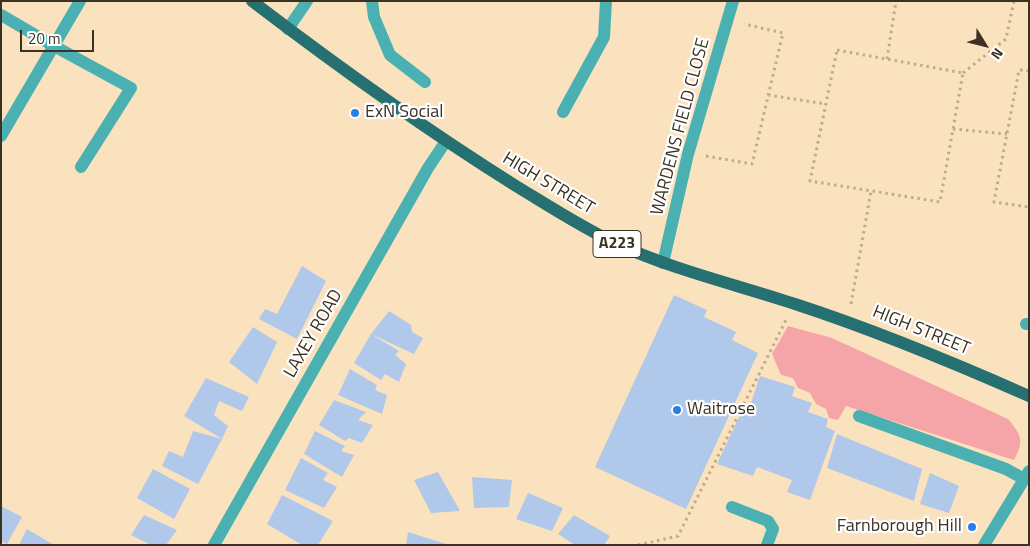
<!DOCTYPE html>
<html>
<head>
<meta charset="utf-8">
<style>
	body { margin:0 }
	#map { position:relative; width:1030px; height:546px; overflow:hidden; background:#fbe2be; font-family:"Titillium Web",sans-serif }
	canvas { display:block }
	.frame { position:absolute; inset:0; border:2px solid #3c3224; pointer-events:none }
	.north { position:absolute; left:960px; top:20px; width:50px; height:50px; -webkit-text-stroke:4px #fff; paint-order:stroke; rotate:126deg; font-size:14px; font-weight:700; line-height:20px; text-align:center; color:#3c3224 }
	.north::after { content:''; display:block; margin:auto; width:18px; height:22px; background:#3c3224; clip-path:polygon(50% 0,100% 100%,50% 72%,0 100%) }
	.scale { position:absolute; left:20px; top:30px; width:74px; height:22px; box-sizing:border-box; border:2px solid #3c3224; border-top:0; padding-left:6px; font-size:15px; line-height:18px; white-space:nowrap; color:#3c3224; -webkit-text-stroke:4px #fff; paint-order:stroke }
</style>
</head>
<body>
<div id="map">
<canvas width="1030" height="546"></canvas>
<div class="frame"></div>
<div class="north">N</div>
<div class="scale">20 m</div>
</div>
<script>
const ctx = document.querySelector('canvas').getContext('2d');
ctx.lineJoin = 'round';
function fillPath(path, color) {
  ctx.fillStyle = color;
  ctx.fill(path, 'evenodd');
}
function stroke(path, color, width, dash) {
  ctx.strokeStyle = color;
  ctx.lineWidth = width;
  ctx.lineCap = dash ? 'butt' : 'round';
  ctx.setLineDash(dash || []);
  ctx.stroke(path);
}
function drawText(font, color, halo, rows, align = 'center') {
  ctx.font = font + ' "Titillium Web",sans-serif';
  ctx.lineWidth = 4.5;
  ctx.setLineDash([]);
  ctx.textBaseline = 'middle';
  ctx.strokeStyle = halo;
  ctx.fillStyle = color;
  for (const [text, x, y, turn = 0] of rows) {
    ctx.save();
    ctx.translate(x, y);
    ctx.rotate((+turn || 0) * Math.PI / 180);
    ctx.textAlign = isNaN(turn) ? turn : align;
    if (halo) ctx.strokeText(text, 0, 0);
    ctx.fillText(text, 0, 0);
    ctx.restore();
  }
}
const green = new Path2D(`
	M788 326 832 338 1008 419C1022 436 1024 440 1014 460L846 406 838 420 829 418 826 409 816 404 810 393 798 388 793 378 781 375 772 354Z`);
const building = new Path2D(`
	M302 266 326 281 297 339 259 319 265 309 277 314Z
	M674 295 707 310 704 317 736 332 732 340 758 353 686 509 595 467Z
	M389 311 411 325 412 332 423 338 414 354 371 334Z
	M253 327 277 342 257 384 229 362Z
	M371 334 399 351 395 355 406 364 399 382 385 374 381 380 354 363Z
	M350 369 377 385 375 390 387 395 382 414 338 395Z
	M760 376 795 387 792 396 812 403 808 412 828 419 826 427 835 431 810 500 787 492 792 480 757 467 753 476 717 464 742 411 748 412Z
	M206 378 249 397 242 411 219 401 214 415 228 426 222 439 184 416Z
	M334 400 366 412 358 420 373 425 362 443 349 438 345 441 319 425Z
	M193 431 222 439 198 484 162 466 169 451 183 457Z
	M315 431 345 446 341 451 354 455 342 477 304 454Z
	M837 434 922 469 914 501 827 468Z
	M301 458 328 473 323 480 337 487 324 508 285 490Z
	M153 469 190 489 174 519 137 498Z
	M438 472 460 511 431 513 414 480Z
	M930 473 959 486 949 513 920 504Z
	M472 477 512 480 509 507 474 508Z
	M528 493 563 508 552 531 516 519Z
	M282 495 333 521 318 545H302L267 524Z
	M1 506 22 517 7 544 1 541Z
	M144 515 177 530 166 545H151L131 535Z
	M574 515 610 536 604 545H575L558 534Z
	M27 529 54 545H19Z
	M408 532 446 544V545H406Z`);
const path = new Path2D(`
	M837 50 963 73 940 202 810 181Z
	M887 59 896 1
	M1029 71 1019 70 994 202 1029 207
	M963 73 1006 39 1014 1
	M768 95 826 104
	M953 129 1007 134
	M706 156 752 164 783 33 744 24
	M851 304 871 191
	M638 545 678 536 786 320`);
const lane = new Path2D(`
	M1 15 54 46
	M1026 324H1029
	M859 416 1006 469 1024 479
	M732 507 768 521 773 529 767 545`);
const street = new Path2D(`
	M372 1 374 17 390 55 425 82
	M288 29 307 1
	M54 46 131 88 81 167
	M563 112 604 37 606 1
	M1 136 80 1
	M663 263 688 154 733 1
	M214 545 428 168 446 141
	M984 545 1029 471`);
const primary = new Path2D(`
	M252 1C337 66 425 129 516 186 549 206 581 227 615 243 673 270 735 284 795 304 875 330 952 362 1029 396`);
const markers = [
	[355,113,5,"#2b7de8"],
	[677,410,5,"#2b7de8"],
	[972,527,5,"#2b7de8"]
];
const shields = [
	[617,244,48]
];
const shieldNames = [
	["A223",617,244]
];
const poiNames = [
	["ExN Social",365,113],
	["Waitrose",687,410],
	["Farnborough Hill",962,527,"right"]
];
const streetNames = [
	["WARDENS FIELD CLOSE",681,127,-75],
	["HIGH STREET",548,184,31],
	["HIGH STREET",921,331,22],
	["LAXEY ROAD",314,334,-60]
];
fillPath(green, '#f5a4a7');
fillPath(building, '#b0c8ea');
stroke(path, '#beaa8d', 3, [2.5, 4]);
stroke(lane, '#4ab0b2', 12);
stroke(street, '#4ab0b2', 12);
stroke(primary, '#267071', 12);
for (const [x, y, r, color] of markers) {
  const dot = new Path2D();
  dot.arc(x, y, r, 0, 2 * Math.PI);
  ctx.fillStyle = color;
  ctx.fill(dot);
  stroke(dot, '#fff', 2);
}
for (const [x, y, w] of shields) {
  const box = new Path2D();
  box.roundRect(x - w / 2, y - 13.5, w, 27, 4);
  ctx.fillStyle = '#fff';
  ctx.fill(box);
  stroke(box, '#3c3224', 1);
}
drawText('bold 16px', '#3c3224', null, shieldNames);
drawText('18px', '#3c3224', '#fff', poiNames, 'left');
drawText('18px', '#3c3224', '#fff', streetNames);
</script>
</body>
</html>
